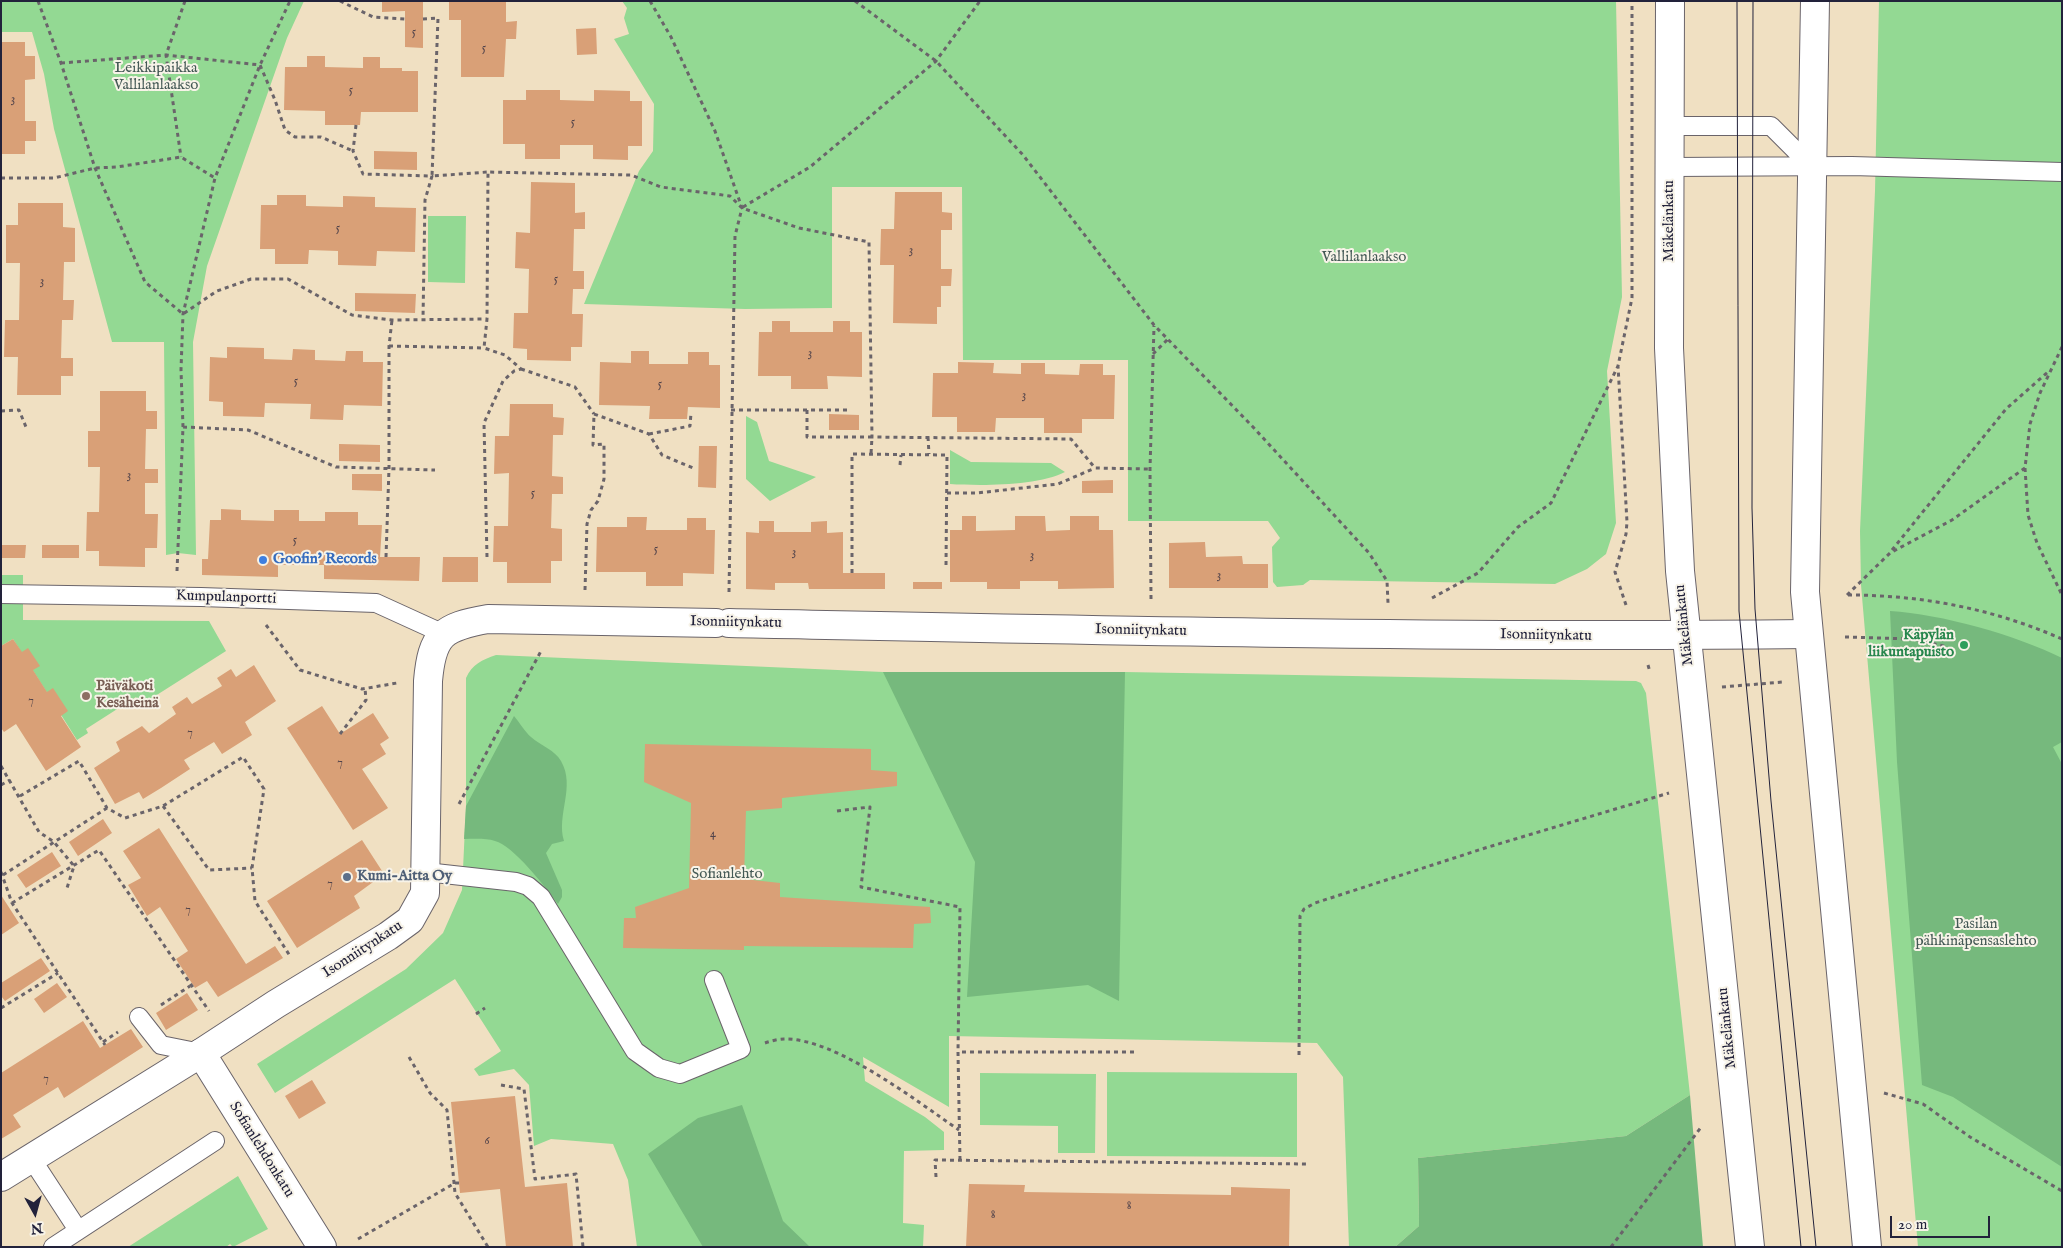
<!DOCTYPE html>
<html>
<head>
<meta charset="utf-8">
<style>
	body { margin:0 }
	#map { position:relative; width:2063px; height:1248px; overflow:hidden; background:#f0e0c2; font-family:"IM FELL English",serif }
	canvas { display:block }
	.frame { position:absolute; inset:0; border:2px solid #22223b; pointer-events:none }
	.north { position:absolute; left:10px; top:1188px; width:50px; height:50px; -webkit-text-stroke:4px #f7f3e8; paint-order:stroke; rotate:173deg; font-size:14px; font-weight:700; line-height:20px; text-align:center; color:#22223b }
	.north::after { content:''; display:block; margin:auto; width:18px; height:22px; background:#22223b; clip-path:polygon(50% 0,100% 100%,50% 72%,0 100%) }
	.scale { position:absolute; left:1890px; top:1216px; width:100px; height:22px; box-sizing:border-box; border:2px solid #22223b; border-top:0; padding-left:6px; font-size:15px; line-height:18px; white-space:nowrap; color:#22223b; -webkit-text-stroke:4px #f7f3e8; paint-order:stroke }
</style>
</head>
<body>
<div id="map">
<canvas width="2063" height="1248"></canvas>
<div class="frame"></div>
<div class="north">N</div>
<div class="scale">20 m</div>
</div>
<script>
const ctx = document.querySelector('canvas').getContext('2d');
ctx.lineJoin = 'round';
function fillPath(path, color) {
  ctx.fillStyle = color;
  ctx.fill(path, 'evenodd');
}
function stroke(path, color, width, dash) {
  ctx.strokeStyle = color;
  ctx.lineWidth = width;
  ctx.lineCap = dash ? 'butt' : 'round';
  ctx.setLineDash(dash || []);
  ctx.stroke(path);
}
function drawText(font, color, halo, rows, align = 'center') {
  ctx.font = font + ' "IM FELL English",serif';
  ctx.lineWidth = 4;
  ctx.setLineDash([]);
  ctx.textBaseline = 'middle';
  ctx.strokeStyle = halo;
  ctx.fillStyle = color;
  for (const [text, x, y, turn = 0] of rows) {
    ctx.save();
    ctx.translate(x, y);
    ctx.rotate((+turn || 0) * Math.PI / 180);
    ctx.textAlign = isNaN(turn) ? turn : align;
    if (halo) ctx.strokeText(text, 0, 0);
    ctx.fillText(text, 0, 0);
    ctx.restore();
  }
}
const green = new Path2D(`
	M1 1H304L287 38 207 266 193 342 196 555 178 553 166 555 164 342H112L54 129 44 74 32 32H1Z
	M622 1H1616L1622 297 1607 371 1616 523 1606 554 1587 569 1555 584 1310 580 1303 585 1277 587 1273 582 1272 547 1280 538 1268 521H1128V360H963L962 187H832V308L745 309 584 304 639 171 653 151 654 104 614 39 629 34 624 18 627 8Z
	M1879 1H2062V1247H1918L1861 585 1860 531 1875 191Z
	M428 216H466L465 283 428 282Z
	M746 416 757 422 769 461 816 477 770 501 746 479Z
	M950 450 971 462 1051 463 1065 472C1038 486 981 486 950 484Z
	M1 575H23V620L209 621 226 651 141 705 136 697 86 729 88 733 77 740 13 639 1 646Z
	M496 655 883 672H1125L1636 681 1641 683 1646 693 1690 1095 1626 1136 1418 1158 1419 1226 1395 1247H1349L1343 1077 1317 1043 949 1036V1107L863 1057 865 1081 925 1117 944 1132V1150L904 1151 903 1223 924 1225 923 1247H637L628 1180 613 1144 551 1139 534 1146 529 1085 514 1069 479 1076 474 1069 501 1051 455 979 275 1093 257 1064 406 969 443 933 462 890 466 806V678C472 664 482 660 496 655Z
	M1107 1072 1297 1073V1157L1107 1156Z
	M980 1073 1096 1074 1095 1153H1058V1126L980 1125Z
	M238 1176 268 1229 233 1247 230 1244 226 1247H128Z`);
const forest = new Path2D(`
	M1890 611C1941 614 2016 635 2062 658V742L2053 747 2062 764V1167L1953 1097 1922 1085 1897 762Z
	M883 672H1125L1119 1001 1088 985 967 997 975 862Z
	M514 716C520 723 525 732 531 737 540 745 556 751 561 761 576 787 556 815 564 841L552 844 546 853 562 890V897L558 904C546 888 513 845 495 841 486 838 474 839 464 839L466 806Z
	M1690 1095 1703 1247H1395L1419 1226 1418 1158 1626 1136Z
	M742 1105 783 1221 810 1247H703L648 1154 698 1118Z`);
const building = new Path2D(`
	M382 1H423V48L405 47V11L382 12Z
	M449 1H506V22L517 21 516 39H506L504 77H461V20H449Z
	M596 28 597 54 577 55 576 29Z
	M1 42H25V56H35V79L25 80V121H36V141H25V154H1Z
	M307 56H325V67L363 68V57H380V68H402V71H418V112H361L360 125H325V111L284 110 285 67H307Z
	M526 90H560V100L594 101V90L630 91V101H642V146H628V160L593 159V145H560V159H525V144H503V100H526Z
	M374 151 417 152V170L374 169Z
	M531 182 575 183V213L585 212V229H574L573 271H584V289H573L572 314H583L582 347H571V361L527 360V349L513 348 514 313H528L529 269 515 268 516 232 530 233Z
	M895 192H942V212L952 213V230H941V269H952L951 286H941V307H937V324L893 323 894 265H880L881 229H894Z
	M277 195H306V206L343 207V196L375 197V207L416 208 415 252 377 251 376 266 338 265V251L309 250 308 264H275V249H260L261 205H277Z
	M18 203H63V227L75 228V262H64L63 300H74L73 320H62L61 358H73V376H61V395H17L18 357H4L5 320H19L20 263H6V225H18Z
	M355 293 416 294 415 313 355 311Z
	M772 321H790V332H833V321H850V332H862V377L827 376 828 389H791V376H758L759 332H772Z
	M227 347 264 348V359L292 360 293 349 315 350V360L345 361 346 351H363V362H383L382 406 344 405 343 420 310 419 311 404 265 403 264 417 223 416V402L209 401 210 357 227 358Z
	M631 351H649V364H688V352H709V365H720V408L688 407 687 419H649L650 406 599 405 600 362 631 363Z
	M958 362 994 363 993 373 1021 374V363H1045V374L1079 375 1080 364H1103V375H1115L1114 419H1082V433H1044V418H996L995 432H957V417H932L933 373H958Z
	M100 391H146V411H157V429H146L145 469H158V483H145V514H158L157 548H145V567L99 566V551H86L87 512H99L100 467H88V431H100Z
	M510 404H553V417L564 418 563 435H553L552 476 563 477V494H552L551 528 562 529V561H551V583H507V562H493L494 526H508L509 473 494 474 495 436H509Z
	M829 414 859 415V430H829Z
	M339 444 380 445V462L339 461Z
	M699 446H717L716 488 698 487Z
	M352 474H382V491L352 490Z
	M1113 480V493H1082V481Z
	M221 509 241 510V520L274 521V510H299V521H325V512H358V525H382L380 557H420L419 581 324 579V565H278V577L202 575V559H208L210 520H221Z
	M962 516H976V531L1015 530V516H1045L1046 531 1070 530V516H1099V530H1113L1114 588 1058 589V581H1020V589H987V582H950V530H962Z
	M627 517H647L646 530H687V518H706V530H715L714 574 683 573V586H646V572H596L597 527H627Z
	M759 521H774V532H811V522L827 521V533L843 532V573H885V589H809L808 583H775V590L746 589V532L759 533Z
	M1205 542 1206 557 1242 556 1243 564H1268V588H1169V543Z
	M1 545H26L25 558H1Z
	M42 545H79V558H42Z
	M443 557H478V582H442Z
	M913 582H942V589H913Z
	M13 639 22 652 28 648 40 666 33 670 47 692 53 688 68 711 61 716 81 747 46 771 16 724 4 732 1 728V646Z
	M254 665 276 701 245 722 252 735 222 754 214 742 184 760 190 769 161 788 143 799 139 792 115 804 94 768 120 751 116 742 142 726 149 733 176 714 172 707 187 697 192 704 222 686 217 678 231 669 236 677Z
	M322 706 340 734 373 713 389 738 380 744 386 754 362 769 388 808 353 830 287 728Z
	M645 744 871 749V770L897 772V786L782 798V808L746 811 744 879 780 883V897L930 907 931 923 914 924 913 948 744 946V950L623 948 624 918H636L635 907 689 888 691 803 644 782Z
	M103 819 112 833 78 856 69 842Z
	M159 828 246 964 275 946 283 958 218 997 207 981 195 988 176 959 188 951 160 907 147 916 128 885 141 878 123 851Z
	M362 840 384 874 354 896 360 908 297 948 267 901Z
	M52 852 61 866 26 888 17 875Z
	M1 895 19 923 1 935Z
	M41 958 50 971 5 1001 1 996V983Z
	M57 983 67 997 44 1013 34 999Z
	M187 993 198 1010 166 1030 156 1013Z
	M83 1021 100 1048 131 1029 143 1047 64 1098 58 1087 13 1115 21 1127 1 1139V1073Z
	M312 1080 326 1103 299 1119 285 1096Z
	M515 1096 525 1187 567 1183 573 1247H506L500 1189 460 1193 451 1102Z
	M969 1184 1025 1185 1024 1192 1231 1195V1187L1290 1189 1289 1247H966Z`);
const path = new Path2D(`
	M38 1 61 63 95 168 145 282 183 314 217 291 251 279H288L352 315 392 320 487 319
	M185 1 166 55 260 65 275 100 285 130 295 137H321L353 151
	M340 1 373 17 405 19
	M650 1 671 37 715 131 742 208 735 236 729 592
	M855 1 936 61 1023 155 1154 325 1253 427 1369 553 1387 581 1388 603
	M423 19 438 18 432 176 488 172
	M61 63 166 55 181 157
	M356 125 353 151 363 174 432 176 425 200 423 319
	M1 178H54L95 168 117 167 181 157 215 178
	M743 207 810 167 936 61 980 1
	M389 346 484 348
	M1153 354 1168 339
	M521 369 575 387 594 414
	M731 410H850
	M807 410V437H872L871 454
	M1 411 19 410 26 427
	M183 427 248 430 336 467 435 470
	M649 434 690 426 691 413
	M928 437 929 454
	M900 465 901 455
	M2025 468 2028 515 2037 543 2062 595
	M947 493H977L1058 484 1095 468
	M1892 550 2006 409 2049 371
	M386 557 389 468V346L392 320
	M487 557 484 423 503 381 514 371 521 369 505 355 484 348 487 319 488 172 631 175 661 187 730 196 742 208 799 228 869 242 872 437 1071 439 1095 468 1150 469
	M177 571 183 427 181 370 183 314 215 178 260 65 290 1
	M852 573V454L947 455 946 566
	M585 590 587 524 591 510 598 501 604 479V444L593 445 594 414 649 434 662 455 693 468
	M1847 595 1890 553 1952 520 2025 468 2030 424 2040 393 2062 347
	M1848 595C1922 595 1994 609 2062 639
	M1432 598 1478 573 1518 527 1551 503 1618 366
	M1151 599 1150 469 1154 326
	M1626 605 1615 572 1626 534 1627 522 1618 366 1632 298V1
	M266 625 300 670 362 689 397 683
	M1845 637 1913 639 1948 647
	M1648 665 1650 672
	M1722 687 1783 682
	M340 734 366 700 365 688
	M1 766 39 832 54 842 74 866 67 888
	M1 785 10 780
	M20 796 79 761 107 808 125 818 163 806 243 757 264 789 252 868 255 901 290 956
	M459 804 541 651
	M163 806 209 870 252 868
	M837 811 870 807 861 887 960 907 958 1052
	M1 872 12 903 105 1045
	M3 875 107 808
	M12 903 99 850 209 1011
	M161 1005 190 986
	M1 1008 58 973
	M476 1014 485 1008
	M103 1042 118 1032
	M765 1043C771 1041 778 1039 784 1039 836 1038 916 1101 959 1130
	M1299 1055 1300 916 1304 909 1315 903 1485 848 1669 793
	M409 1057 430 1093 447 1110 455 1193 488 1247
	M501 1085 524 1089 535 1179 576 1174 583 1247
	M1884 1093 1923 1104 1970 1137 2062 1191
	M960 1160 958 1052H1135
	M936 1177 935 1160 1308 1164
	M358 1239 455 1183H459
	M1611 1247 1702 1126`);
const service = new Path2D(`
	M1671 126H1771L1811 166
	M1671 167 1852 166 2062 172
	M1 594 201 597 376 603 444 634
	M426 872 516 882 528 886 541 897 635 1051 659 1068 680 1074 741 1049 714 980
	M139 1017 161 1045 201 1053
	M31 1158 78 1230
	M53 1247 215 1141`);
const minor = new Path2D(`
	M1 1177 201 1053 322 1247`);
const tertiary = new Path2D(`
	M729 623C1089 630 1449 638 1808 634
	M201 1053 276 1004 388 936 410 920 425 893 428 681C432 635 442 627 488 619L716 623`);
const primary = new Path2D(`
	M1670 1 1669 348 1680 571 1750 1247
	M1815 1 1805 592 1867 1247`);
const tram = new Path2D(`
	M1737 1 1739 611 1801 1247
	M1753 1 1752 508 1755 609 1771 801 1816 1247`);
const markers = [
	[263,560,5,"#3f7fe0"],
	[1964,645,5,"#2e9e5b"],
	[86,696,5,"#8d6e63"],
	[347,877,5,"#5c6f8a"]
];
const numberNames = [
	["5",414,33],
	["5",484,49],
	["5",351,91],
	["3",13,100],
	["5",573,123],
	["5",338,229],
	["3",911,251],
	["5",556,280],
	["3",42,282],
	["3",810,354],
	["5",296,382],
	["5",660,385],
	["3",1024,396],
	["3",129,476],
	["5",533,494],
	["5",295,541],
	["5",656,550],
	["3",794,553],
	["3",1032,556],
	["3",1219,576],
	["7",31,702],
	["7",190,734],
	["7",340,764],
	["4",713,835],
	["7",330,885],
	["7",188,911],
	["7",46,1080],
	["6",487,1142],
	["8",1129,1207],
	["8",993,1216]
];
const parkNames = [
	["Leikkipaikka",156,69],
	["Vallilanlaakso",156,86],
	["Vallilanlaakso",1364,258],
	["Sofianlehto",727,875],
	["Pasilan",1976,925],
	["pähkinäpensaslehto",1976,942]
];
const streetNames = [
	["Mäkelänkatu",1670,221,-90],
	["Kumpulanportti",226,598,2],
	["Isonniitynkatu",736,623,1],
	["Mäkelänkatu",1685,625,-96],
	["Isonniitynkatu",1141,631,1],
	["Isonniitynkatu",1546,636,1],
	["Isonniitynkatu",363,950,-33],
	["Mäkelänkatu",1728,1028,-96],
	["Sofianlehdonkatu",261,1150,58]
];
const shopNames = [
	["Goofin' Records",273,560]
];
const leisureNames = [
	["Käpylän",1954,636],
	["liikuntapuisto",1954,653]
];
const educationNames = [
	["Päiväkoti",96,687],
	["Kesäheinä",96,704]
];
const serviceNames = [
	["Kumi-Aitta Oy",357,877]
];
fillPath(green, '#93d993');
fillPath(forest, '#76b97d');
fillPath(building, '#d9a077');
stroke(service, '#6a646a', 20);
stroke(minor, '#6a646a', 30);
stroke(tertiary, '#6a646a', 30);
stroke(primary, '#6a646a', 30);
stroke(path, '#6a646a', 3, [4, 4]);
stroke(service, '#fff', 18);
stroke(minor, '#fff', 28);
stroke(tertiary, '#fff', 28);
stroke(primary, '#fff', 28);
stroke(tram, '#22223b', 1);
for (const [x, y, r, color] of markers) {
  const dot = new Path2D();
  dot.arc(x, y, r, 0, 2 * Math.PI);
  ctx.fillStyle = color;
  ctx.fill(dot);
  stroke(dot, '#f7f3e8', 2);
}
drawText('12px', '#50424a', null, numberNames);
drawText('15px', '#445955', '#f7f3e8', parkNames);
drawText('15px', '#22223b', '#f7f3e8', streetNames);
drawText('bold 15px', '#366cbe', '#f7f3e8', shopNames, 'left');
drawText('bold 15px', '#27864d', '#f7f3e8', leisureNames, 'right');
drawText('bold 15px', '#785e54', '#f7f3e8', educationNames, 'left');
drawText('bold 15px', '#4e5e75', '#f7f3e8', serviceNames, 'left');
</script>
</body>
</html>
